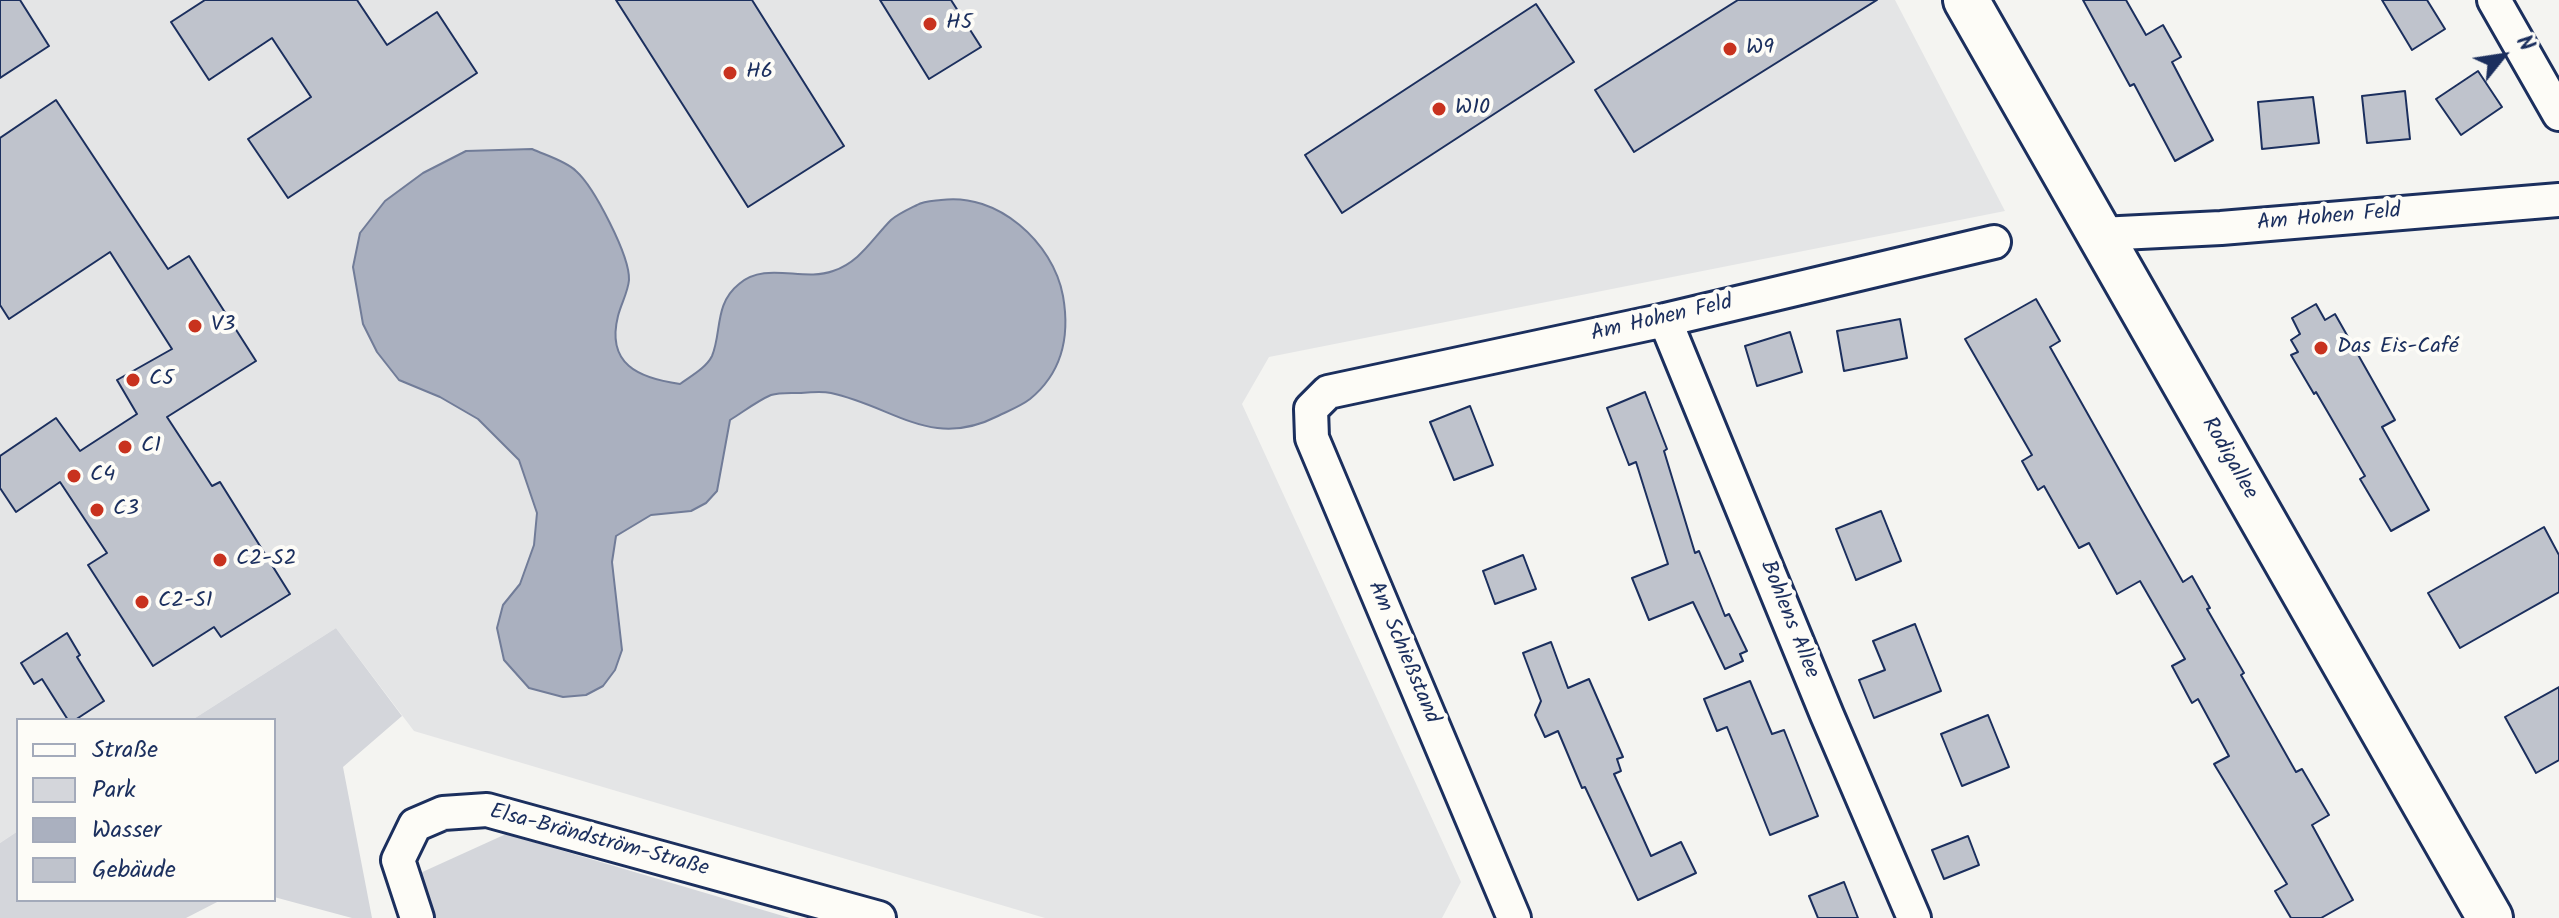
<!DOCTYPE html>
<html>
<head>
<meta charset="utf-8">
<style>
	body { margin:0 }
	#map { position:relative; width:2559px; height:918px; overflow:hidden; background:#f4f4f1; font-family:Kalam,sans-serif }
	canvas { display:block }
	.legend { position:absolute; left:16px; top:718px; width:260px; height:184px; box-sizing:border-box; background:#fdfcf7; border:2px solid #a3aaba; margin:0; padding:10px 14px; list-style:none; font-size:24px; color:#1b2f5e }
	.legend li { display:flex; align-items:center; gap:16px; height:40px }
	.legend b { width:40px; border:2px solid #a3aaba }
	.north { position:absolute; left:2463px; top:16px; width:80px; height:80px; -webkit-text-stroke:6px #fdfcf7; paint-order:stroke; rotate:60deg; font-size:22px; font-weight:700; line-height:32px; text-align:center; color:#1b2f5e }
	.north::after { content:''; display:block; margin:auto; width:28px; height:36px; background:#1b2f5e; clip-path:polygon(50% 0,100% 100%,50% 72%,0 100%) }
</style>
</head>
<body>
<div id="map">
<canvas width="2559" height="918"></canvas>
<ul class="legend">
<li><b style="height:10px;background:#fdfcf7"></b>Straße</li>
<li><b style="height:22px;background:#d4d6db"></b>Park</li>
<li><b style="height:22px;background:#aab0bf"></b>Wasser</li>
<li><b style="height:22px;background:#bfc3cc"></b>Gebäude</li>
</ul>
<div class="north">N</div>
</div>
<script>
const ctx = document.querySelector('canvas').getContext('2d');
ctx.lineJoin = 'round';
function fillPath(path, color) {
  ctx.fillStyle = color;
  ctx.fill(path, 'evenodd');
}
function stroke(path, color, width, dash) {
  ctx.strokeStyle = color;
  ctx.lineWidth = width;
  ctx.lineCap = dash ? 'butt' : 'round';
  ctx.setLineDash(dash || []);
  ctx.stroke(path);
}
function drawText(font, color, halo, rows, align = 'center') {
  ctx.font = font + ' Kalam,sans-serif';
  ctx.lineWidth = 8;
  ctx.setLineDash([]);
  ctx.textBaseline = 'middle';
  ctx.strokeStyle = halo;
  ctx.fillStyle = color;
  for (const [text, x, y, turn = 0] of rows) {
    ctx.save();
    ctx.translate(x, y);
    ctx.rotate((+turn || 0) * Math.PI / 180);
    ctx.textAlign = isNaN(turn) ? turn : align;
    if (halo) ctx.strokeText(text, 0, 0);
    ctx.fillText(text, 0, 0);
    ctx.restore();
  }
}
const built = new Path2D(`
	M0 0H1895L2005 211 1269 357 1242 404 1461 882 1442 918H1045L414 731 336 628 192 720H18V831L0 843Z`);
const green = new Path2D(`
	M336 628 402 716 343 767 372 918H352L274 897V720H192Z
	M18 831V900H221L186 918H0V843Z
	M506 834 790 918H435L418 874Z`);
const water = new Path2D(`
	M532 149C545 155 566 161 576 171 594 187 630 256 629 280 628 292 621 304 618 316 606 364 638 378 680 384 691 376 706 368 712 356 722 332 714 304 739 284 765 261 803 282 833 271 860 262 872 239 891 220 898 214 909 209 917 205 924 201 933 201 941 200 997 192 1053 242 1063 296 1070 336 1063 372 1030 399 1021 406 1008 411 998 416 931 450 895 407 831 393 822 391 811 392 801 393 792 393 780 392 771 395 757 401 743 412 730 420L717 491 706 503 691 511 651 515 616 536 612 562 622 650 615 670 603 686 586 695 563 697 529 688 504 660 497 628 503 605 520 584 534 545 537 513 519 460 478 419 440 397 399 380 377 352 363 324 353 267 360 233 385 201 423 173 466 151Z`);
const building = new Path2D(`
	M0 0H20L49 46 0 78Z
	M205 0H357L387 45 437 12 477 73 288 198 248 139 311 97 272 38 209 80 171 22Z
	M616 0H752L844 146 748 207Z
	M880 0H951L981 47 929 79Z
	M1738 0H1877L1634 152 1595 90Z
	M2083 0H2126L2146 35 2163 25 2181 57 2172 62 2213 140 2175 161 2134 84 2130 86Z
	M2382 0H2427L2445 29 2412 50Z
	M1536 4 1574 62 1342 213 1305 155Z
	M2478 71 2502 107 2461 135 2436 99Z
	M2405 91 2410 139 2367 143 2362 96Z
	M2313 97 2319 143 2262 149 2258 102Z
	M56 100 168 269 189 256 256 361 167 417 212 486 220 482 290 594 221 637 214 627 153 666 88 565 107 553 60 482 16 512 0 488V456L56 418 80 451 137 414 117 380 172 349 110 252 9 319 0 305V138Z
	M2036 299 2060 341 2050 347 2143 512 2183 582 2192 576 2210 608 2207 609 2244 673 2241 675 2296 772 2302 769 2329 815 2312 825 2353 900 2321 918H2291L2275 891 2287 884 2214 764 2229 756 2198 699 2192 703 2172 666 2185 659 2140 581 2117 594 2089 543 2079 548 2044 486 2038 490 2022 461 2032 455 1965 339Z
	M2316 304 2325 320 2335 314 2395 420 2382 427 2429 510 2391 531 2360 479 2365 476 2316 392 2314 394 2291 355 2298 352 2291 340 2300 334 2292 318Z
	M1900 319 1907 358 1844 371 1837 331Z
	M1790 332 1802 372 1757 386 1745 346Z
	M1645 392 1667 449 1664 451 1695 553 1699 551 1725 616 1729 614 1747 651 1740 654 1743 661 1725 669 1693 602 1649 620 1632 578 1668 564 1636 462 1629 465 1607 408Z
	M1470 406 1493 465 1454 480 1430 422Z
	M1881 511 1901 561 1856 580 1836 529Z
	M2544 527 2559 555V592L2460 648 2428 593Z
	M1523 555 1536 589 1495 604 1483 571Z
	M1915 624 1941 691 1874 718 1859 680 1885 670 1873 641Z
	M67 633 80 655 77 657 104 701 75 720H68L42 679 34 684 21 663Z
	M1551 642 1568 688 1589 679 1623 757 1617 759 1621 771 1614 774 1651 856 1681 842 1696 873 1638 900 1585 787 1582 788 1558 731 1545 737 1535 715 1541 701 1523 653Z
	M1750 681 1772 734 1784 730 1818 816 1770 835 1727 727 1717 731 1704 699Z
	M2559 687V760L2536 773 2505 717Z
	M1988 715 2009 767 1962 786 1941 734Z
	M1968 836 1979 865 1944 879 1932 850Z
	M1844 882 1858 918H1818L1809 896Z`);
const street = new Path2D(`
	M2494 0 2559 114
	M2100 234 2221 228 2559 200
	M1665 320 1827 715 1914 918
	M417 918 398 860 415 825 443 813 487 810 879 918
	M1514 918 1312 438 1311 409 1328 392 1665 320 1994 242`);
const secondary = new Path2D(`
	M1966 0 2490 918`);
const markers = [
	[930,24,8,"#c8321e"],
	[1730,49,8,"#c8321e"],
	[730,73,8,"#c8321e"],
	[1439,109,8,"#c8321e"],
	[195,326,8,"#c8321e"],
	[2321,348,8,"#c8321e"],
	[133,380,8,"#c8321e"],
	[125,447,8,"#c8321e"],
	[74,476,8,"#c8321e"],
	[97,510,8,"#c8321e"],
	[220,560,8,"#c8321e"],
	[142,602,8,"#c8321e"]
];
const poiNames = [
	["H5",946,24],
	["W9",1746,49],
	["H6",746,73],
	["W10",1455,109],
	["V3",211,326],
	["Das Eis-Café",2337,348],
	["C5",149,380],
	["C1",141,447],
	["C4",90,476],
	["C3",113,510],
	["C2-S2",236,560],
	["C2-S1",158,602]
];
const streetNames = [
	["Am Hohen Feld",2329,219,-5],
	["Am Hohen Feld",1662,320,-13],
	["Rodigallee",2228,459,60],
	["Bohlens Allee",1788,620,68],
	["Am Schießstand",1402,653,67],
	["Elsa-Brändström-Straße",599,842,15]
];
fillPath(built, '#e4e5e6');
fillPath(green, '#d4d6db');
fillPath(water, '#aab0bf');
stroke(water, '#717c98', 2);
fillPath(building, '#bfc3cc');
stroke(building, '#1b2f5e', 2);
stroke(street, '#1b2f5e', 38);
stroke(secondary, '#1b2f5e', 50);
stroke(street, '#fdfcf7', 32);
stroke(secondary, '#fdfcf7', 44);
for (const [x, y, r, color] of markers) {
  const dot = new Path2D();
  dot.arc(x, y, r, 0, 2 * Math.PI);
  ctx.fillStyle = color;
  ctx.fill(dot);
  stroke(dot, '#fdfcf7', 3);
}
drawText('22px', '#1b2f5e', '#fdfcf7', poiNames, 'left');
drawText('22px', '#1b2f5e', '#fdfcf7', streetNames);
</script>
</body>
</html>
